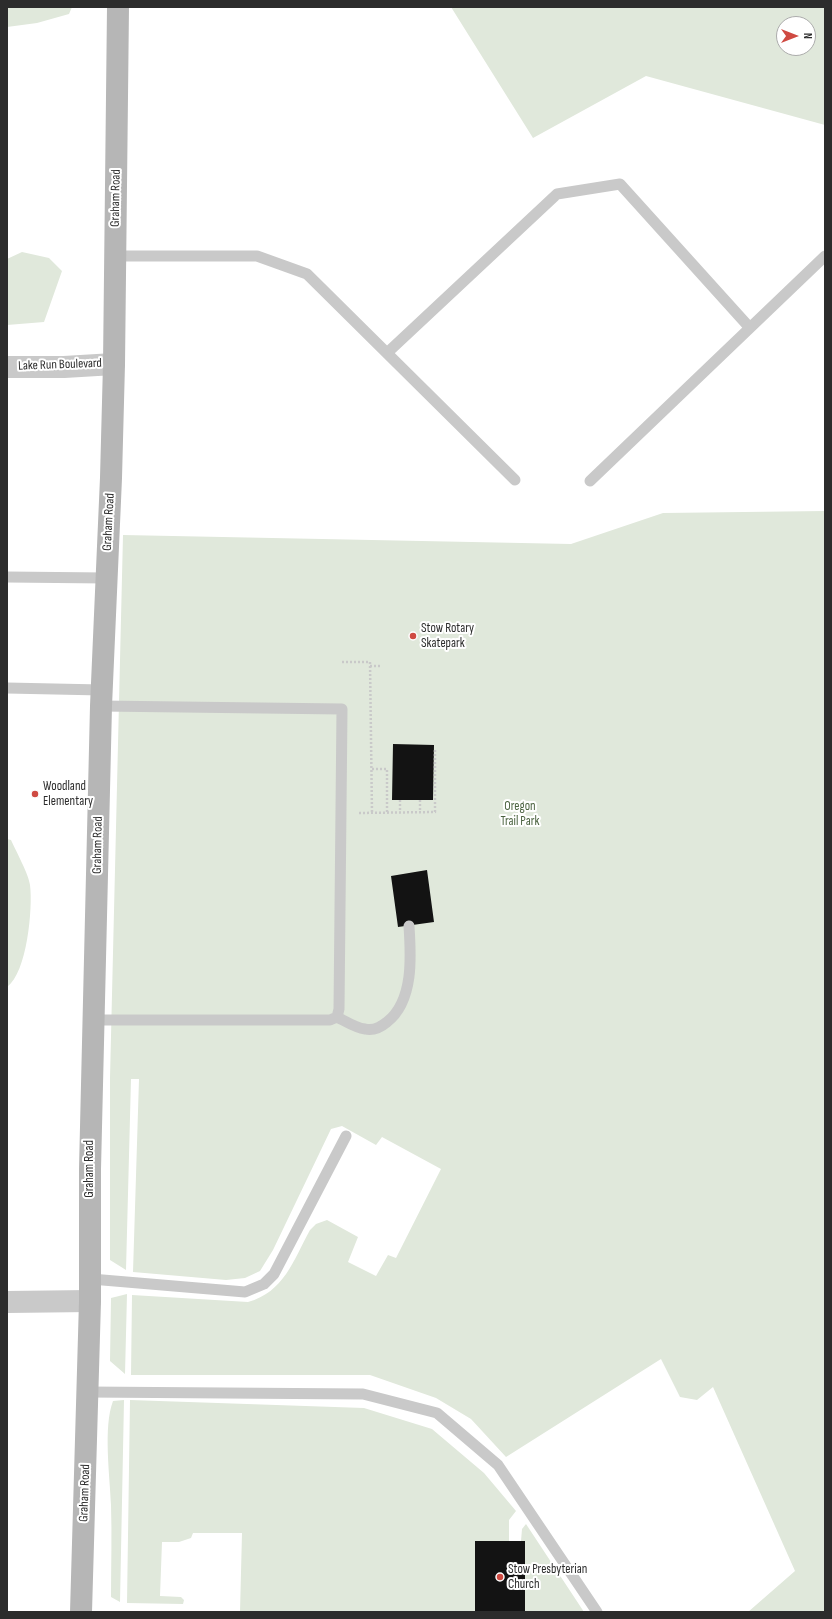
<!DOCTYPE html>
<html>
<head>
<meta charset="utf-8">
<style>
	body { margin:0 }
	#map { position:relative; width:832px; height:1619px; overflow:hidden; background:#fff; font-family:"Sofia Sans Condensed",sans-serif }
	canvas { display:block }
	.frame { position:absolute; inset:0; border:8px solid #2c2c2c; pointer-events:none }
	.north { position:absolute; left:776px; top:16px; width:40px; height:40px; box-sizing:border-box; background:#fff; border:1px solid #ababab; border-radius:50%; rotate:90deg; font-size:11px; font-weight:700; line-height:16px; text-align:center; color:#2c2c2c }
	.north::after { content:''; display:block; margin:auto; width:14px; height:18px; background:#cf4a42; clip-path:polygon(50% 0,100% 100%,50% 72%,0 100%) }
</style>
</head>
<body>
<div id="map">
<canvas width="832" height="1619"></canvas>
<div class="frame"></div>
<div class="north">N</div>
</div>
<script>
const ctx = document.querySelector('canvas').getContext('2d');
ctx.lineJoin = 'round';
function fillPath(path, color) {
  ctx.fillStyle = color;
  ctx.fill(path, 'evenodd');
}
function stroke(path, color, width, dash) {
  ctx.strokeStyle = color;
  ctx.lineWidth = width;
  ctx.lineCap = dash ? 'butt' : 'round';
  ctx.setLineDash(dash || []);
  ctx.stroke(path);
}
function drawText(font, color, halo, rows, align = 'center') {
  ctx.font = font + ' "Sofia Sans Condensed",sans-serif';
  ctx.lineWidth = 4;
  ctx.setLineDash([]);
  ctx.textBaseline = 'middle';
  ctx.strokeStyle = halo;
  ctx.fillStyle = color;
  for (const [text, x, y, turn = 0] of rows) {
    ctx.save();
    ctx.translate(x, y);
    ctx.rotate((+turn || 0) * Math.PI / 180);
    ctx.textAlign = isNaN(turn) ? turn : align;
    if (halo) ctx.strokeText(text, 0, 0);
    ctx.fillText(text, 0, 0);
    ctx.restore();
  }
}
const green = new Path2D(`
	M7 7H72L69 14 37 23 7 27Z
	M451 7H825V125L646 76 533 138ZM784 24H808V48H784Z
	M22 252 49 258 62 271 44 322 7 325V259Z
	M825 511V1612H748L795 1571 713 1387 697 1400 680 1397 661 1359 506 1457 471 1419 436 1398 370 1375H131L132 1295 248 1302C284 1292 293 1261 310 1230L316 1224 327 1220 358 1237 348 1262 376 1276 388 1255 396 1258 441 1169 382 1137 376 1145 342 1126 331 1129 273 1250 260 1271 245 1278 226 1280 133 1272 139 1079H131L126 1270 110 1260V1078L123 535 571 544 663 513Z
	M7 839 11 840C16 851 29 875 30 885 33 908 27 973 7 987Z
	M127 1294 125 1374 110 1361 111 1298Z
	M124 1400 120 1602 111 1597C111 1566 112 1535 111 1505 110 1476 103 1427 113 1401Z
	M130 1400 364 1408 432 1429 484 1473 516 1511 509 1520V1541L475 1542V1612H240L242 1533H193L191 1538 179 1542H162L160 1596 181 1597 184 1600 183 1604 127 1603Z
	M526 1524 584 1612H525V1541H521L522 1529Z`);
const building = new Path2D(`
	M393 744 434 745 433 800H392Z
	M427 870 434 922 398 927 391 876Z
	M475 1541H525V1612H475Z`);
const path = new Path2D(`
	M342 662H370L372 813
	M370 666H382
	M372 769H387V813
	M400 800V812
	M420 800V812
	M359 813 435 812V750`);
const lane = new Path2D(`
	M115 256H257L307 274 515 480
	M387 353 557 194 620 184 750 328
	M590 481 825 256
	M7 577 106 578
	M7 688 102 690
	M337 1017C345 1021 356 1028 365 1029 373 1031 381 1027 387 1022 414 1001 411 956 409 926
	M94 1020H330L337 1017 339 1009 342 709 101 706
	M91 1279 245 1292 264 1284 274 1274 346 1136
	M87 1392 363 1394 437 1413 498 1465 597 1612`);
const street = new Path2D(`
	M7 367H64L114 364
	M7 1302 90 1301`);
const secondary = new Path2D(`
	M81 1612 90 1301V1169L101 706 111 478 114 364 118 7`);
const markers = [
	[413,636,4,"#cf4a42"],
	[35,794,4,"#cf4a42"],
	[500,1577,4,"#cf4a42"]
];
const streetNames = [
	["Graham Road",116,198,-89],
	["Lake Run Boulevard",60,365,-2],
	["Graham Road",109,522,-87],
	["Graham Road",98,845,-89],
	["Graham Road",90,1169,-90],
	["Graham Road",85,1493,-88]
];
const poiNames = [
	["Stow Rotary",421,629],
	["Skatepark",421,644],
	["Woodland",43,787],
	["Elementary",43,802],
	["Stow Presbyterian",508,1570],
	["Church",508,1585]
];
const parkNames = [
	["Oregon",520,807],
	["Trail Park",520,822]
];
fillPath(green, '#e0e8db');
fillPath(building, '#131313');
stroke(path, '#c9c9c9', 2.5, [2, 2]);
stroke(lane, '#c9c9c9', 11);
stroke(street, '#c9c9c9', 22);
stroke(secondary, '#b6b6b6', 22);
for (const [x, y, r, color] of markers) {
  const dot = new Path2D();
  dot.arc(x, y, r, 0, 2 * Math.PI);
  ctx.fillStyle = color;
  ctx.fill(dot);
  stroke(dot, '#fff', 1.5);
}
drawText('13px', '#2c2c2c', '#fff', streetNames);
drawText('13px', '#2c2c2c', '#fff', poiNames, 'left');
drawText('13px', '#4a623f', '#fff', parkNames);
</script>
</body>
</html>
